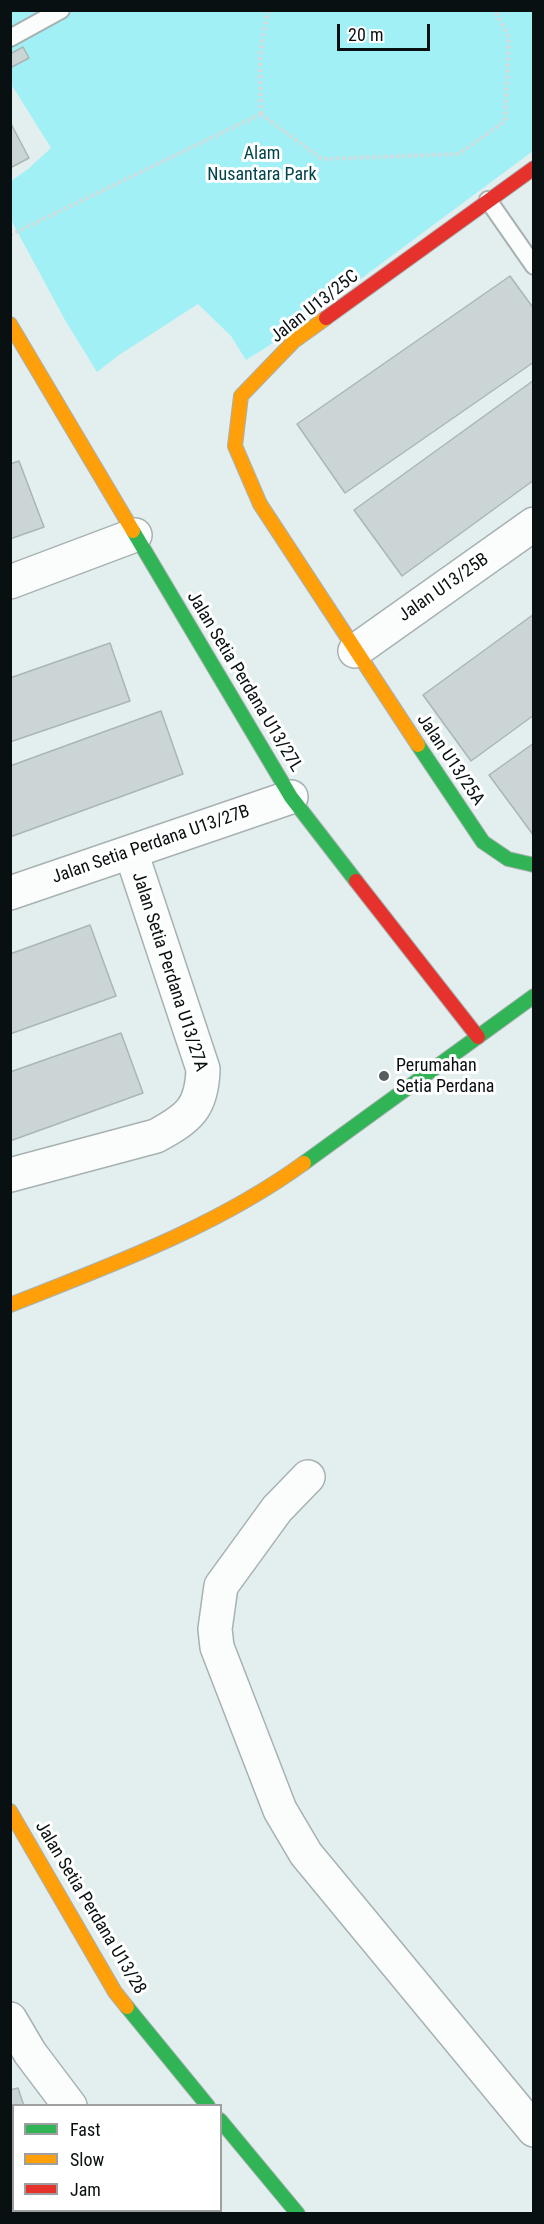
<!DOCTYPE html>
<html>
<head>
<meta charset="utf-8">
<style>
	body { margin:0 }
	#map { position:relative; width:544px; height:2224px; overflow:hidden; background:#e3efef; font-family:"Roboto Condensed",sans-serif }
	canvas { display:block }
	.frame { position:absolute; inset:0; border:12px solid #091011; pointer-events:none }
	.legend { position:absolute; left:12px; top:2104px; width:210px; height:108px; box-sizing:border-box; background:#fff; border:2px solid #9d9fa0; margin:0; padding:8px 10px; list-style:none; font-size:18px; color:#091011 }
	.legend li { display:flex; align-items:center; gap:12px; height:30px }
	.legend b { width:30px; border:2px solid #9d9fa0 }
	.scale { position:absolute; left:337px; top:24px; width:93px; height:27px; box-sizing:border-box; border:3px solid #091011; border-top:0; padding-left:8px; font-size:18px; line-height:21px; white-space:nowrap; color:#091011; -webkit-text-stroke:4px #fff; paint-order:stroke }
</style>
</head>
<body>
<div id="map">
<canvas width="544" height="2224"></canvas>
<div class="frame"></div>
<ul class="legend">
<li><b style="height:8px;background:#30b455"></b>Fast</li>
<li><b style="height:8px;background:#ff9f0a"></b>Slow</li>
<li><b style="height:8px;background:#e5322d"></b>Jam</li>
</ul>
<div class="scale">20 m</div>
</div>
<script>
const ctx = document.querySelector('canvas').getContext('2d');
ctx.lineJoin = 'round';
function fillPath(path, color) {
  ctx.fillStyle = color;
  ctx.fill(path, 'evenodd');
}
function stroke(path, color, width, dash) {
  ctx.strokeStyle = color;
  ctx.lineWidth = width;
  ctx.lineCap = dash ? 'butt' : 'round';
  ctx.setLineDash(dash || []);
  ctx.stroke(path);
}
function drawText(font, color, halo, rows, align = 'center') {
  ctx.font = font + ' "Roboto Condensed",sans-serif';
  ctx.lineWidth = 6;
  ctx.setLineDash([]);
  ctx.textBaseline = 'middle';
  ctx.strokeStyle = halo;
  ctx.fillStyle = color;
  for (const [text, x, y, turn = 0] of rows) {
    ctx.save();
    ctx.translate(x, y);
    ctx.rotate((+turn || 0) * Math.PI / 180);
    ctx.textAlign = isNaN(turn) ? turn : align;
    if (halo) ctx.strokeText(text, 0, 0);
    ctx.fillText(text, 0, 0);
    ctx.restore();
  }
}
const green = new Path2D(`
	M11 11H533V151L281 338 246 360 231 336 198 304 119 355 97 372 65 320 11 220V181L28 169 51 148 13 87 11 88Z`);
const building = new Path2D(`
	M23 47 29 58 10 68V54Z
	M10 122 29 158 10 168Z
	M510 276 534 309V362L345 493 297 424Z
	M534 380V480L402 576 354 510Z
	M19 461 44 527 10 539V464Z
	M534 614V715L471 761 423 695Z
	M110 643 130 701 10 742V678Z
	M161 711 183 774 10 837V766Z
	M534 743V836L489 775Z
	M90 925 116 996 10 1034V954Z
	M121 1033 143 1093 10 1141V1072Z
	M18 2088 24 2106H14V2210H61L62 2214H10V2090Z`);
const path = new Path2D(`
	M261 114 322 159 459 154 505 121 509 38 495 10
	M261 114 260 55 267 14 271 10
	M10 235 261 114`);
const lane = new Path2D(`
	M10 38 61 10
	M488 200 534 266`);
const street = new Path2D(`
	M10 582 135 535
	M355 651 534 524
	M10 893 291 797
	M10 1175 156 1136C189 1118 202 1108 203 1069L131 852
	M308 1477 277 1509 221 1586 215 1629 217 1647 280 1810 306 1854 534 2130
	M10 2019 30 2053 70 2106
	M153 2210 155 2214`);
const fast = new Path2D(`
	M133 531 291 797 356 881
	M418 745 483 842 508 859 534 865
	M304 1163 534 996
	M127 2007 208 2106
	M220 2120 298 2214`);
const slow = new Path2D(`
	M326 318 294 341 241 396 235 446 260 504 418 745
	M10 324 133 531
	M10 1305C111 1265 216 1227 304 1163
	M10 1811 115 1992 127 2007`);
const jam = new Path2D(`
	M326 318 534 168
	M356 881 478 1037`);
const markers = [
	[384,1076,6,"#555e5f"]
];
const parkNames = [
	["Alam",262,154],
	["Nusantara Park",262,175]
];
const streetNames = [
	["Jalan U13/25C",315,307,-38],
	["Jalan U13/25B",444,588,-35],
	["Jalan Setia Perdana U13/27L",244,682,59],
	["Jalan U13/25A",450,760,56],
	["Jalan Setia Perdana U13/27B",151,845,-19],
	["Jalan Setia Perdana U13/27A",169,972,72],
	["Jalan Setia Perdana U13/28",90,1908,59]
];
const poiNames = [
	["Perumahan",396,1066],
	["Setia Perdana",396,1087]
];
fillPath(green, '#a0f0f6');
fillPath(building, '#cbd5d6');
stroke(building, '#abb5b5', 1.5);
stroke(lane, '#a8b1b1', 20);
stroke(street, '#a8b1b1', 36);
stroke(fast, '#a8b1b1', 16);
stroke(slow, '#a8b1b1', 16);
stroke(jam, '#a8b1b1', 16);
stroke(path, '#d6dada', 4, [3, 3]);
stroke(lane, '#fbfdfd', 16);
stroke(street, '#fbfdfd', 33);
stroke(fast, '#30b455', 14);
stroke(slow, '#ff9f0a', 14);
stroke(jam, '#e5322d', 14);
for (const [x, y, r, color] of markers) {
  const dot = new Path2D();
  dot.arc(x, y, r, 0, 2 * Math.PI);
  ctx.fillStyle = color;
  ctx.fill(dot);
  stroke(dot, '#fff', 2);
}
drawText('18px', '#00454a', '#fff', parkNames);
drawText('18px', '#091011', '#fff', streetNames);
drawText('18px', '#091011', '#fff', poiNames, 'left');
</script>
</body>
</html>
